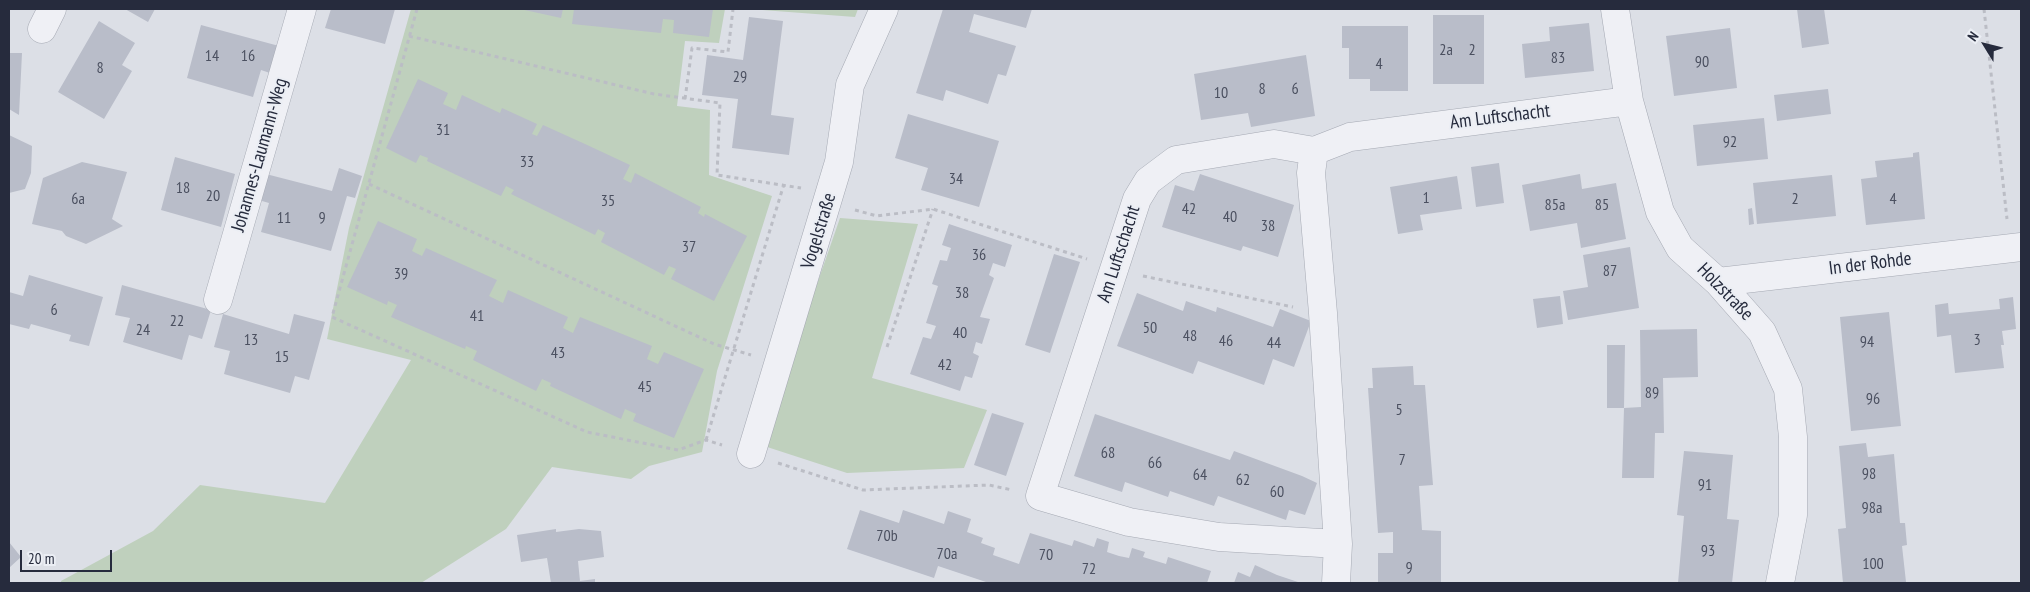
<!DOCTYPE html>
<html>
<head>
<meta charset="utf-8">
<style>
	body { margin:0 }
	#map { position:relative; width:2030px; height:592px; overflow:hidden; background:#dcdfe6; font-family:"PT Sans Narrow",sans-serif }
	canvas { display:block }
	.frame { position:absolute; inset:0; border:10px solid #262b3d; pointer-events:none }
	.north { position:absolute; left:1960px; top:20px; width:50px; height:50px; -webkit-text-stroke:4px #ebeef4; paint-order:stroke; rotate:306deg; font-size:14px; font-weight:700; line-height:20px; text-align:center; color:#262b3d }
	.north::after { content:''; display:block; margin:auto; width:18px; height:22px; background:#262b3d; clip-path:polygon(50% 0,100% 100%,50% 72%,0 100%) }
	.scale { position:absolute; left:20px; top:550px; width:92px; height:22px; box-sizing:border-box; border:2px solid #262b3d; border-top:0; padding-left:6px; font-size:15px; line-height:18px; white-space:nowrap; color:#262b3d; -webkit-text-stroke:4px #ebeef4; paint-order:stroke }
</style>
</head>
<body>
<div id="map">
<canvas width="2030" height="592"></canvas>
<div class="frame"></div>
<div class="north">N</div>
<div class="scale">20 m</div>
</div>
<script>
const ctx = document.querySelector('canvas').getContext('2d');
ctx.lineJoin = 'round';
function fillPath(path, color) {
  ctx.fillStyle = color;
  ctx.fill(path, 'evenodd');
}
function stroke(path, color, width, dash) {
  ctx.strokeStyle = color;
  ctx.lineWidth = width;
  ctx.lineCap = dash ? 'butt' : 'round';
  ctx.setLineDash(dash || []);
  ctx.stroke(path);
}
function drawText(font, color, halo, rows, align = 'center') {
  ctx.font = font + ' "PT Sans Narrow",sans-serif';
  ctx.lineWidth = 4;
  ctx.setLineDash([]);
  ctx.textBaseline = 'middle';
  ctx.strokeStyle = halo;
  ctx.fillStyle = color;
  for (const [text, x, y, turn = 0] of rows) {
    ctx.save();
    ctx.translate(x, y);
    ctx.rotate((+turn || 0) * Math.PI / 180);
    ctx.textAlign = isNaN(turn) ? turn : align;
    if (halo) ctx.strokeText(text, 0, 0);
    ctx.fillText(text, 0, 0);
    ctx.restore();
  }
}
const green = new Path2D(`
	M411 9H725L719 43 685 41 677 106 710 110 709 175 772 196 717 371 702 452 649 466 631 479 552 467 506 529 421 583H61V581L153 531 200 485 325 503 411 360 327 339 349 228Z
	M749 9H858L855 17Z
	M840 218 918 224 872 378 987 410 964 468 847 473 761 445Z`);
const building = new Path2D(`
	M125 9H155L148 22Z
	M331 9H395L385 44 325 28Z
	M520 9H563L561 18Z
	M574 9H713L709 37 673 33 674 20 663 19 661 33 572 24Z
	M943 9H1032L1026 28 974 14 969 32 1016 46 1006 76 998 74 988 104 946 90 943 101 916 93Z
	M1797 9H1824L1829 44 1802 48Z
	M1433 15H1484V84H1433Z
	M749 17 783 21 771 115 794 118 789 155 732 148 738 99 702 95 707 55 743 60Z
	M99 21 135 43 122 65 132 71 104 119 58 92Z
	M1589 23 1594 71 1525 78 1522 44 1550 41 1549 27Z
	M201 25 279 46 270 73 261 70 253 97 187 78Z
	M1342 26H1408V91H1370V79H1349V48H1342Z
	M1730 28 1737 88 1674 96 1666 36Z
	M9 53H22L19 115 9 109Z
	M1306 55 1315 116 1251 127 1248 113 1201 120 1194 74Z
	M418 79 448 93 443 104 456 110 462 95 500 113 502 108 537 124 532 134 537 136 543 125 585 144 630 165 623 179 631 183 635 173 701 207 698 213 704 217 705 214 747 236 714 301 671 279 676 269 669 266 664 275 601 242 605 233 598 229 595 235 511 194 514 190 506 186 501 196 427 161 428 158 420 155 416 163 386 148Z
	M1828 89 1831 114 1777 121 1774 95Z
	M908 114 999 141 979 207 921 190 928 168 895 158Z
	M1764 118 1768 159 1697 166 1693 125Z
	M9 135 32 146 31 173 25 189 9 193Z
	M1919 152 1925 219 1866 225 1861 179 1877 177 1875 161 1913 157V153Z
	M175 157 235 174 221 227 161 210Z
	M82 162 127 172 112 219 123 226 86 244 66 236 62 231 32 224 43 178Z
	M1499 163 1504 203 1476 207 1471 167Z
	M339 168 362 176 355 198 347 196 331 251 261 232 269 203 255 199 262 173 332 191Z
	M1200 174 1294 205 1278 257 1243 246 1241 251 1162 227 1175 185 1194 191Z
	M1580 174 1582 189 1616 183 1626 239 1581 248 1577 223 1530 231 1522 185Z
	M1832 175 1836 216 1757 224 1753 183Z
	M1457 176 1462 209 1420 215 1423 230 1398 234 1390 187Z
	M1752 208 1754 224 1749 225 1748 209Z
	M378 221 417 239 412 251 422 256 426 248 497 280 489 296 503 303 508 290 568 317 563 328 573 333 580 317 652 346 647 359 658 364 664 352 704 369 674 438 633 421 636 414 625 409 621 419 550 386 551 383 542 379 536 391 473 360 477 351 466 346 465 349 391 317 397 305 388 301 387 305 347 287Z
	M949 224 1012 245 1005 267 993 263 989 275 994 278 980 317 990 319 982 344 976 342 973 353 979 356 972 378 965 376 960 391 910 374 923 337 931 339 936 326 926 323 938 286 932 284 940 260 947 261 951 248 942 245Z
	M1630 247 1639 308 1568 320 1563 291 1588 287 1583 255Z
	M1054 254 1080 262 1050 353 1025 345Z
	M29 275 103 297 89 346 69 341 71 335 31 324 29 329 9 324V292L23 296Z
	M122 285 211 310 202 339 189 335 182 360 123 342 130 318 115 315Z
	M1137 293 1183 311 1186 301 1216 312 1217 307 1273 327 1280 309 1311 321 1294 367 1273 359 1264 385 1198 361 1193 374 1117 346Z
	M1560 296 1563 324 1537 328 1533 299Z
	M2013 297 2016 329 2002 331 2004 345H2001L2004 368 1955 373 1951 335 1937 337 1935 305 1948 303 1949 314 2000 309 1999 299Z
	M1889 312 1901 426 1851 431 1840 317Z
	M223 314 289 334 294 314 325 322 309 380 295 376 290 393 224 374 230 351 214 347Z
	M1697 329 1698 377 1663 378 1664 433H1655L1654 478H1622L1624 408H1607V345H1625L1624 408 1641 407 1640 330Z
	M1413 366 1414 385H1425L1433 485 1419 486 1422 530 1441 531V583H1378V553H1393V532L1378 533 1368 388H1373L1372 368Z
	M992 413 1024 423 1006 476 974 465Z
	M1095 414 1230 460 1234 451 1302 476 1317 483 1305 515 1289 510 1286 520 1218 496 1214 506 1170 491 1168 497 1125 482 1122 492 1074 476Z
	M1866 443 1868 457 1894 454 1900 523H1905L1907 545 1902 546 1906 582 1843 583 1838 529 1846 528 1839 446Z
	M1684 451 1733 455 1727 519 1739 520 1732 583H1678L1684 516 1677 515Z
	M860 510 899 523 903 510 944 524 948 511 971 519 967 532 983 538 981 543 995 548 993 555 1019 564 1030 533 1072 546 1074 540 1094 547 1097 538 1109 542 1107 552 1119 556 1129 558 1132 548 1145 552 1143 557 1166 564 1168 557 1211 571 1207 583H989L938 566 934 578 847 549Z
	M556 529V532L579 529 601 531 604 557 578 561 580 581 595 579V583H551L547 558 521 562 517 535Z
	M9 542 21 557 9 568Z
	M1255 565 1277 575 1301 583H1234L1238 572 1250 577Z`);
const path = new Path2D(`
	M417 9 332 317 587 432 678 450 706 440 722 445
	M1984 9 2007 219
	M409 36 654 94 720 103 717 175 801 188
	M685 99 692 48 728 52 733 9
	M369 184 714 344 751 355
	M855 210 877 216 933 209 1087 259
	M1143 276 1293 307
	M887 347 933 209
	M706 440 784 184
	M778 463 863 490 989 485 1012 490`);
const minor = new Path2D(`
	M1615 9 1629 101 1660 212 1680 248 1718 282 1762 332 1788 389 1793 437V515L1780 583
	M42 29 52 9
	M1314 151 1274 144 1176 160 1148 181 1137 199 1040 496 1129 522 1219 537 1338 544
	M1718 282 2021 247
	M218 300 302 9
	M751 454 839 162 850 85 884 9
	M1336 583 1338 544 1323 313 1311 173 1314 151 1350 137 1629 101`);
const numberNames = [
	["2a",1446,50],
	["2",1472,50],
	["14",212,56],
	["16",248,56],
	["83",1558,58],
	["90",1702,62],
	["4",1379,64],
	["8",100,68],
	["29",740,77],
	["8",1262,89],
	["6",1295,89],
	["10",1221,93],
	["31",443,130],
	["92",1730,142],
	["33",527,162],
	["34",956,179],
	["18",183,188],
	["20",213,196],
	["1",1426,198],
	["6a",78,199],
	["2",1795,199],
	["4",1893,199],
	["35",608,201],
	["85a",1555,205],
	["85",1602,205],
	["42",1189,209],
	["40",1230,217],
	["11",284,218],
	["9",322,218],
	["38",1268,226],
	["37",689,247],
	["36",979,255],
	["87",1610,271],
	["39",401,274],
	["38",962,293],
	["6",54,310],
	["41",477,316],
	["22",177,321],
	["50",1150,328],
	["24",143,330],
	["40",960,333],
	["48",1190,336],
	["13",251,340],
	["3",1977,340],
	["46",1226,341],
	["94",1867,342],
	["44",1274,343],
	["43",558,353],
	["15",282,357],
	["42",945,365],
	["45",645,387],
	["89",1652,393],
	["96",1873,399],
	["5",1399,410],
	["68",1108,453],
	["7",1402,460],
	["66",1155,463],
	["98",1869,474],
	["64",1200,475],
	["62",1243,480],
	["91",1705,485],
	["60",1277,492],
	["98a",1872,508],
	["70b",887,536],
	["93",1708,551],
	["70a",947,554],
	["70",1046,555],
	["100",1873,564],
	["9",1409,568],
	["72",1089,569]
];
const streetNames = [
	["Am Luftschacht",1500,117,-7],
	["Johannes-Laumann-Weg",260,155,-74],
	["Vogelstraße",819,231,-73],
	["Am Luftschacht",1119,254,-72],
	["In der Rohde",1870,264,-7],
	["Holzstraße",1725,292,46]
];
fillPath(green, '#bfd0bd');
fillPath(building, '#b9bdc9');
stroke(minor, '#a5a9b3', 29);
stroke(path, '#bbbdc5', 3, [4, 4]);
stroke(minor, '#eff0f5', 28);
drawText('16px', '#4b5060', null, numberNames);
drawText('19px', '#262b3d', '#ebeef4', streetNames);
</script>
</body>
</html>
